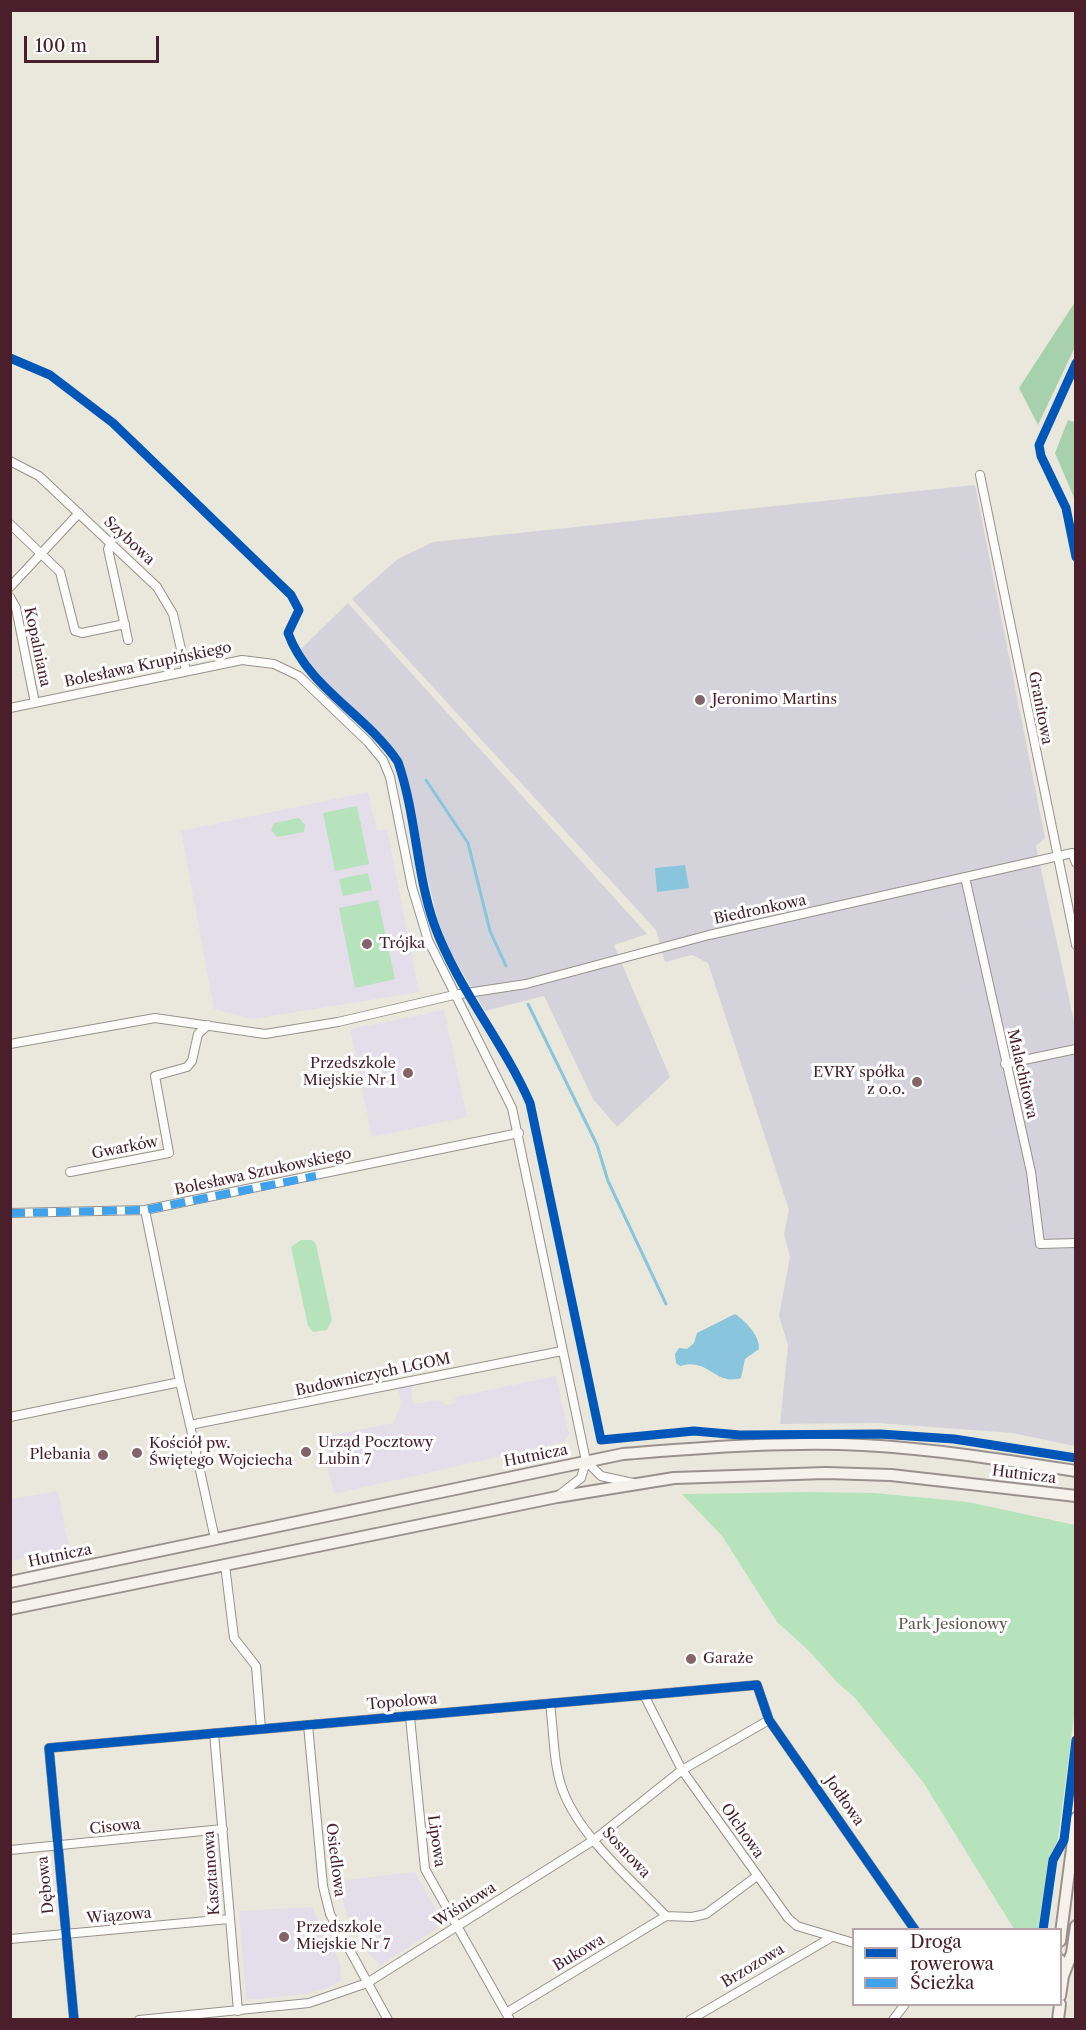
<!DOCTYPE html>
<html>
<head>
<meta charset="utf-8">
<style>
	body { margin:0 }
	#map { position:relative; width:1086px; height:2030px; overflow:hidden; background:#eae8dc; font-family:"Libre Caslon Text",serif }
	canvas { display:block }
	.frame { position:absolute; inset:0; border:12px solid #4a1f2b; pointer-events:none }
	.legend { position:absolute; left:852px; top:1928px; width:210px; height:78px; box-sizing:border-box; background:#fff; border:2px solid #b7a5aa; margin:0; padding:8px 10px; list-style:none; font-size:18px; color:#4a1f2b }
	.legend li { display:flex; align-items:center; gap:12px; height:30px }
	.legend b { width:30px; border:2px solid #b7a5aa }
	.scale { position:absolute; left:24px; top:36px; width:135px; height:27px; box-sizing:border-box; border:3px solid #4a1f2b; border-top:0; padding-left:8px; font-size:18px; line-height:21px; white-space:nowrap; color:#4a1f2b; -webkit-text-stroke:4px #fff; paint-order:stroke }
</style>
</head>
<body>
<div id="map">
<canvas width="1086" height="2030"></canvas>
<div class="frame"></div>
<ul class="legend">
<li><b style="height:8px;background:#0057b8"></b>Droga rowerowa</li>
<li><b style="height:8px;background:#40a2eb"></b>Ścieżka</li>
</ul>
<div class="scale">100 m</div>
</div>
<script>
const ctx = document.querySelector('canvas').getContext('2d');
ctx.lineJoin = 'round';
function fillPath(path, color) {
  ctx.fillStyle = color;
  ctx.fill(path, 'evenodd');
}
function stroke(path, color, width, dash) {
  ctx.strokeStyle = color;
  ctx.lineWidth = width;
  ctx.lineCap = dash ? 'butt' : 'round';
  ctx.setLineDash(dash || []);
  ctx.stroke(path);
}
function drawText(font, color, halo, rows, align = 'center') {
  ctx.font = font + ' "Libre Caslon Text",serif';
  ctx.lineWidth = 6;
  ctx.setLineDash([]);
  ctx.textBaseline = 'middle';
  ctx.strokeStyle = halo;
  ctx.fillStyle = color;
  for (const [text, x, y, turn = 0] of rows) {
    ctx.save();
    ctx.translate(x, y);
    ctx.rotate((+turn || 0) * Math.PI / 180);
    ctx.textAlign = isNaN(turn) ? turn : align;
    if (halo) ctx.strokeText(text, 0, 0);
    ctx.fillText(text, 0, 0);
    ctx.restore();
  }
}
const built = new Path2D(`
	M368 792 377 831 387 829 419 992 253 1019 214 1009 181 831Z
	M444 1010 467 1117 372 1137 350 1029Z
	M556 1376 569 1435 564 1442 334 1494 327 1463 333 1462 327 1436 394 1423 401 1402 398 1388 414 1385 411 1391 413 1404 439 1400 445 1405 456 1403 455 1397Z
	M58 1491 69 1549 11 1561V1499Z
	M415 1872 439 1916 436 1929 381 1965 370 1955 348 1917 336 1881Z
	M312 1907 339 1962 342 1980 327 1988 306 1994 246 2000 239 1911Z`);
const industrial = new Path2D(`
	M975 485 1045 838 1036 846 1075 1026V1446L1012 1433 878 1423 780 1424 788 1345 779 1316 790 1257 784 1234 789 1210 708 963 692 955 665 962 656 930 352 599 398 559 433 542Z
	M348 603 647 934 614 945 670 1077 617 1127 593 1099 544 996 485 1011 451 953 438 921 400 761 388 742 308 667 300 650Z`);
const green = new Path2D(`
	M357 806 369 864 335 871 323 813Z
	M299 818 305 825 304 832 277 837 271 830 274 823Z
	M368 873 372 890 343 896 339 879Z
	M378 900 395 979 355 988 339 908Z
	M301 1240H312L316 1244 332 1320 327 1330 313 1332 308 1326 291 1247Z
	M807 1492 875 1493 968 1502 1075 1525 1076 1701 1058 1839 1049 1859 1038 1929H1014L923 1782 855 1698 838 1683 807 1649 777 1622 722 1536 682 1494Z`);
const forest = new Path2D(`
	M1075 302V347L1038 425 1019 388Z
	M1068 420 1075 422V500L1055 453Z`);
const water = new Path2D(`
	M685 865 689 888 657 892 655 868Z
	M735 1314C744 1320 760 1335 759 1349L745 1359 741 1378C714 1386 709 1357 680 1366L676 1363 675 1354 679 1348 687 1349 694 1343 697 1333Z`);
const stream = new Path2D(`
	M426 780 468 843 490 931 506 966
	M528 1004 597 1145 608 1181 666 1304`);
const street = new Path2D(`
	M10 461 39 476 157 587 173 614 186 671
	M980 475 1076 945
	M10 524 60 572 75 631 82 633 125 624
	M111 543 108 549 128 640
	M10 587 79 513
	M10 597 16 608 35 703
	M10 708 242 660 274 664 299 676 368 742 383 760 390 777 412 887 428 940 512 1108 586 1461 601 1476 633 1483
	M965 877 1031 1172 1040 1244 1076 1243
	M10 1044 155 1018 265 1034 338 1022 454 995 526 984 709 935 1072 853 1076 863
	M1005 1064 1076 1049
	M70 1172 169 1153 155 1076 187 1067 192 1061 198 1034 208 1025
	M145 1210 180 1382
	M10 1213 145 1210 519 1133
	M10 1417 180 1382 190 1425 562 1351
	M190 1425 215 1539
	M558 1496 581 1478 586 1461
	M225 1565 234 1638 256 1666 261 1729
	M644 1695 682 1770 788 1918 797 1926 854 1943
	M550 1704C554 1732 553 1765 563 1791 581 1838 632 1880 666 1916L692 1917 706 1914 757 1876
	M410 1717 425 1869 510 2020
	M308 1725 323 1886 330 1914 388 2020
	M214 1733 238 2011
	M10 1850 223 1829
	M10 1939 229 1919
	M506 2013 666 1916
	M74 2020 49 1748 757 1685 769 1720 915 1930
	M139 2020 309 2003 367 1983 594 1840 682 1770 769 1720
	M690 2020 832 1937
	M893 2020 905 2004`);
const secondary = new Path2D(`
	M10 1582 623 1454C702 1448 784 1441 863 1445 935 1449 1005 1460 1076 1471
	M10 1609 557 1497 674 1478 826 1473 891 1475 1076 1496
	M1060 1941 1076 1818
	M1060 1960 1063 1976 1060 1996
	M1063 1976 1072 1953 1076 1926
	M1058 2020 1060 2004`);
const quiet = new Path2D(`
	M10 1213 145 1210 316 1176`);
const cycleway = new Path2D(`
	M10 358 50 375 113 423 291 595 299 610 288 633C308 688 366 714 398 762 416 814 416 872 434 924 457 988 503 1041 530 1103L601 1440 694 1431 740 1435 880 1434 954 1439 1076 1458
	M1076 363 1039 445 1041 456 1066 508 1076 557
	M1043 1930 1053 1860 1064 1840 1076 1740
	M74 2020 49 1748 757 1685 769 1720 915 1930`);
const markers = [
	[700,700,6,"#826569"],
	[367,944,6,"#826569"],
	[408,1073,6,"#826569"],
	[917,1082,6,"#826569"],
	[306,1452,6,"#826569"],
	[137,1453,6,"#826569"],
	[103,1455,6,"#826569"],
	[691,1659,6,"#826569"],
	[284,1937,6,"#826569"]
];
const streetNames = [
	["Szybowa",129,541,43],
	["Kopalniana",37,647,78],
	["Bolesława Krupińskiego",148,665,-12],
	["Granitowa",1040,708,79],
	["Biedronkowa",760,910,-12],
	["Malachitowa",1022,1074,77],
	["Gwarków",125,1148,-11],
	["Bolesława Sztukowskiego",263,1172,-12],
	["Budowniczych LGOM",373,1375,-12],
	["Hutnicza",536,1456,-11],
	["Hutnicza",1024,1475,7],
	["Hutnicza",60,1556,-12],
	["Topolowa",402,1702,-5],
	["Jodłowa",844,1801,55],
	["Cisowa",115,1827,-6],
	["Olchowa",742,1831,55],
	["Lipowa",436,1841,82],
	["Sosnowa",626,1853,47],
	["Osiedlowa",335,1860,83],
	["Kasztanowa",212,1873,-94],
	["Dębowa",46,1885,-96],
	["Wiśniowa",465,1905,-32],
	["Wiązowa",119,1916,-5],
	["Bukowa",579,1953,-31],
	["Brzozowa",753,1966,-31]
];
const poiNames = [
	["Jeronimo Martins",712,700],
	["Trójka",379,944],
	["Przedszkole",396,1064,"right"],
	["Miejskie Nr 1",396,1081,"right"],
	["EVRY spółka",905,1073,"right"],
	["z o.o.",905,1090,"right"],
	["Urząd Pocztowy",318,1443],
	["Lubin 7",318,1460],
	["Kościół pw.",149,1444],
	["Świętego Wojciecha",149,1461],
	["Plebania",91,1455,"right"],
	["Garaże",703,1659],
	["Przedszkole",296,1928],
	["Miejskie Nr 7",296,1945]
];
const parkNames = [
	["Park Jesionowy",953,1625]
];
fillPath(built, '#e3deea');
fillPath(industrial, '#d4d3dc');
fillPath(green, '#b6e3bc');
fillPath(forest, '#a7d1ad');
fillPath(water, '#89c5dc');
stroke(stream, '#89c5dc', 3);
stroke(street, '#99918d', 10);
stroke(secondary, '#99918d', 14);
stroke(street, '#fcfcfa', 8);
stroke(secondary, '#f5f1eb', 10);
stroke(quiet, '#40a2eb', 8, [15, 8]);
stroke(cycleway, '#0057b8', 9);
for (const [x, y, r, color] of markers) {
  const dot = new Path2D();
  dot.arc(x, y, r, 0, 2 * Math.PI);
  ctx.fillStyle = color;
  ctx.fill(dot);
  stroke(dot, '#fff', 2);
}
drawText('15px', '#4a1f2b', '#fff', streetNames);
drawText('15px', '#4a1f2b', '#fff', poiNames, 'left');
drawText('15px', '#5e594e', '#fff', parkNames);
</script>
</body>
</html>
